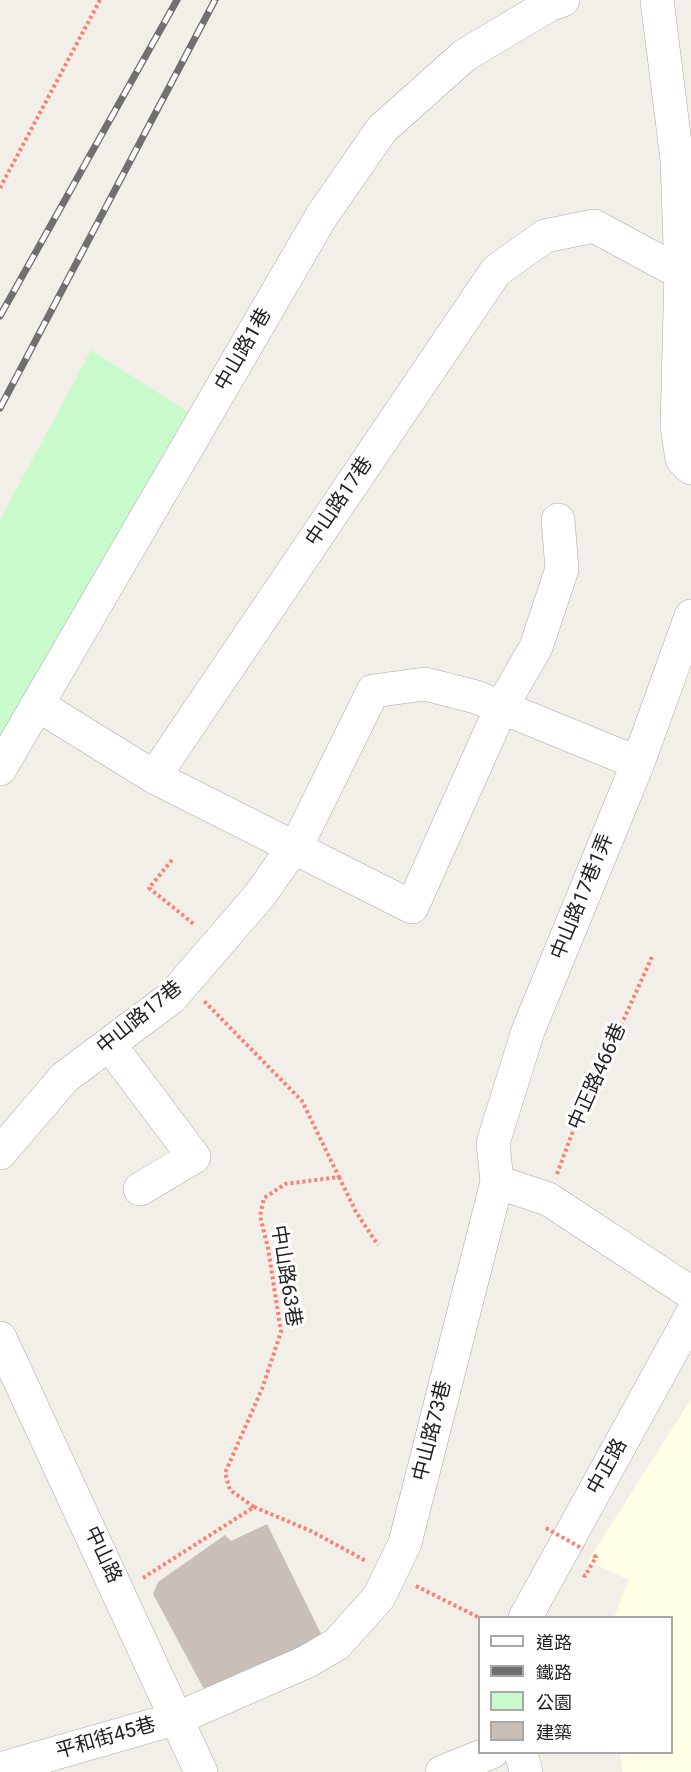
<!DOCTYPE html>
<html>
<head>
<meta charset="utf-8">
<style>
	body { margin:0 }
	#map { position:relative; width:691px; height:1772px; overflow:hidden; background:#f2efe9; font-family:Roboto,"Noto Sans TC",sans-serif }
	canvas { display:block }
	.legend { position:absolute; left:478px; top:1616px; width:195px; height:138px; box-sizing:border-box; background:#fff; border:2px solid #a7a7a7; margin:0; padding:8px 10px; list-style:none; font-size:18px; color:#222 }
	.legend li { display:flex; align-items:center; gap:12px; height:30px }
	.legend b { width:30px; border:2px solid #a7a7a7 }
</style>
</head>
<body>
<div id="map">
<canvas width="691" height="1772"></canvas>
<ul class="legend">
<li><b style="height:8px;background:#fff"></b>道路</li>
<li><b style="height:8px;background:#707070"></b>鐵路</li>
<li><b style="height:16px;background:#c8facc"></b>公園</li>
<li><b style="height:16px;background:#c7bfb8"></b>建築</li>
</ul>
</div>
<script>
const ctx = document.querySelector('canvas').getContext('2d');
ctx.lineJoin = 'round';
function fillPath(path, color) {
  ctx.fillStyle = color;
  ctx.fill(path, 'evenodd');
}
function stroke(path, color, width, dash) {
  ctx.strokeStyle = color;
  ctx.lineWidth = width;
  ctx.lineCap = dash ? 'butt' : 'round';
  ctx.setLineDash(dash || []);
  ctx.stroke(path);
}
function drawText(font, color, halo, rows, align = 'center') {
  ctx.font = font + ' Roboto,"Noto Sans TC",sans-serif';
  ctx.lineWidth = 6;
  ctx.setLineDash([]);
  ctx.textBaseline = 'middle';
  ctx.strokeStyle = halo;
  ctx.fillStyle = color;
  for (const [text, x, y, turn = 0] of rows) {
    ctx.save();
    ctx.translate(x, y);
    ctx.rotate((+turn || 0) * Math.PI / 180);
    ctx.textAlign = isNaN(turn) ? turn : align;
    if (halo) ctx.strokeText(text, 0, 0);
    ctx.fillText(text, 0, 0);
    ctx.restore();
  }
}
const education = new Path2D(`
	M691 1399V1772H623L620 1753 672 1752V1618L614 1617 629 1580 588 1561Z`);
const park = new Path2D(`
	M91 350 188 412 0 736V520Z`);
const building = new Path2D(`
	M267 1524 324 1640 206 1693 153 1594 158 1582 225 1535 231 1541Z`);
const path = new Path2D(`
	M0 188 100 0
	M172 860 149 888 195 925
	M557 1174 573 1131 652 957
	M339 1177 356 1212 378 1245
	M254 1507 311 1531 366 1561
	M583 1575 585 1576 596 1557 591 1554
	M143 1578 254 1507 230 1490 225 1473 262 1389 281 1332 268 1248 260 1216 264 1198 285 1184 339 1177 302 1101 204 1001
	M416 1586 480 1618`);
const minor = new Path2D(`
	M657 0 677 159 681 273 677 426 682 459 691 468
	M558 520 562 569 536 647 502 706 412 907 154 777 496 271 545 236 594 226 681 273
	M38 705 154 777
	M0 769 321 217 382 129 465 55 549 5 563 0
	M109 1044 194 1157 140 1189
	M0 1153 65 1077 171 998 260 895 302 835 373 691 425 684 476 697 638 763
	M497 1182 548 1199 691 1293
	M0 1338 201 1772
	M525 1618 691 1316
	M521 1752 526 1772
	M0 1769 178 1718 306 1662 337 1644 379 1597 405 1543 497 1182 493 1143 528 1031 638 763 691 616
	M442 1772 492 1752`);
const rail = new Path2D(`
	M0 316 177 0
	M0 408 215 0`);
const pathBridge = new Path2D(`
	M546 1528 583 1549`);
const streetNames = [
	["中山路1巷",244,350,-60],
	["中山路17巷",340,502,-56],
	["中山路17巷1弄",583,897,-68],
	["中山路17巷",140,1018,-39],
	["中正路466巷",598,1077,-66],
	["中山路63巷",285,1276,81],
	["中山路73巷",433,1431,-76],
	["中正路",608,1467,-61],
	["中山路",102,1555,65],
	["平和街45巷",106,1739,-16]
];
fillPath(education, '#ffffe5');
fillPath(park, '#c8facc');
fillPath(building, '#c7bfb8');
stroke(minor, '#a9a9a9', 34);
stroke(path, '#fa8072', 4, [3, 3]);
stroke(minor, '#fff', 33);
stroke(rail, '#707070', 7);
stroke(rail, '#fff', 4.5, [14]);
stroke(pathBridge, '#fa8072', 4, [3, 3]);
drawText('20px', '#222', '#fff', streetNames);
</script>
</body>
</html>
